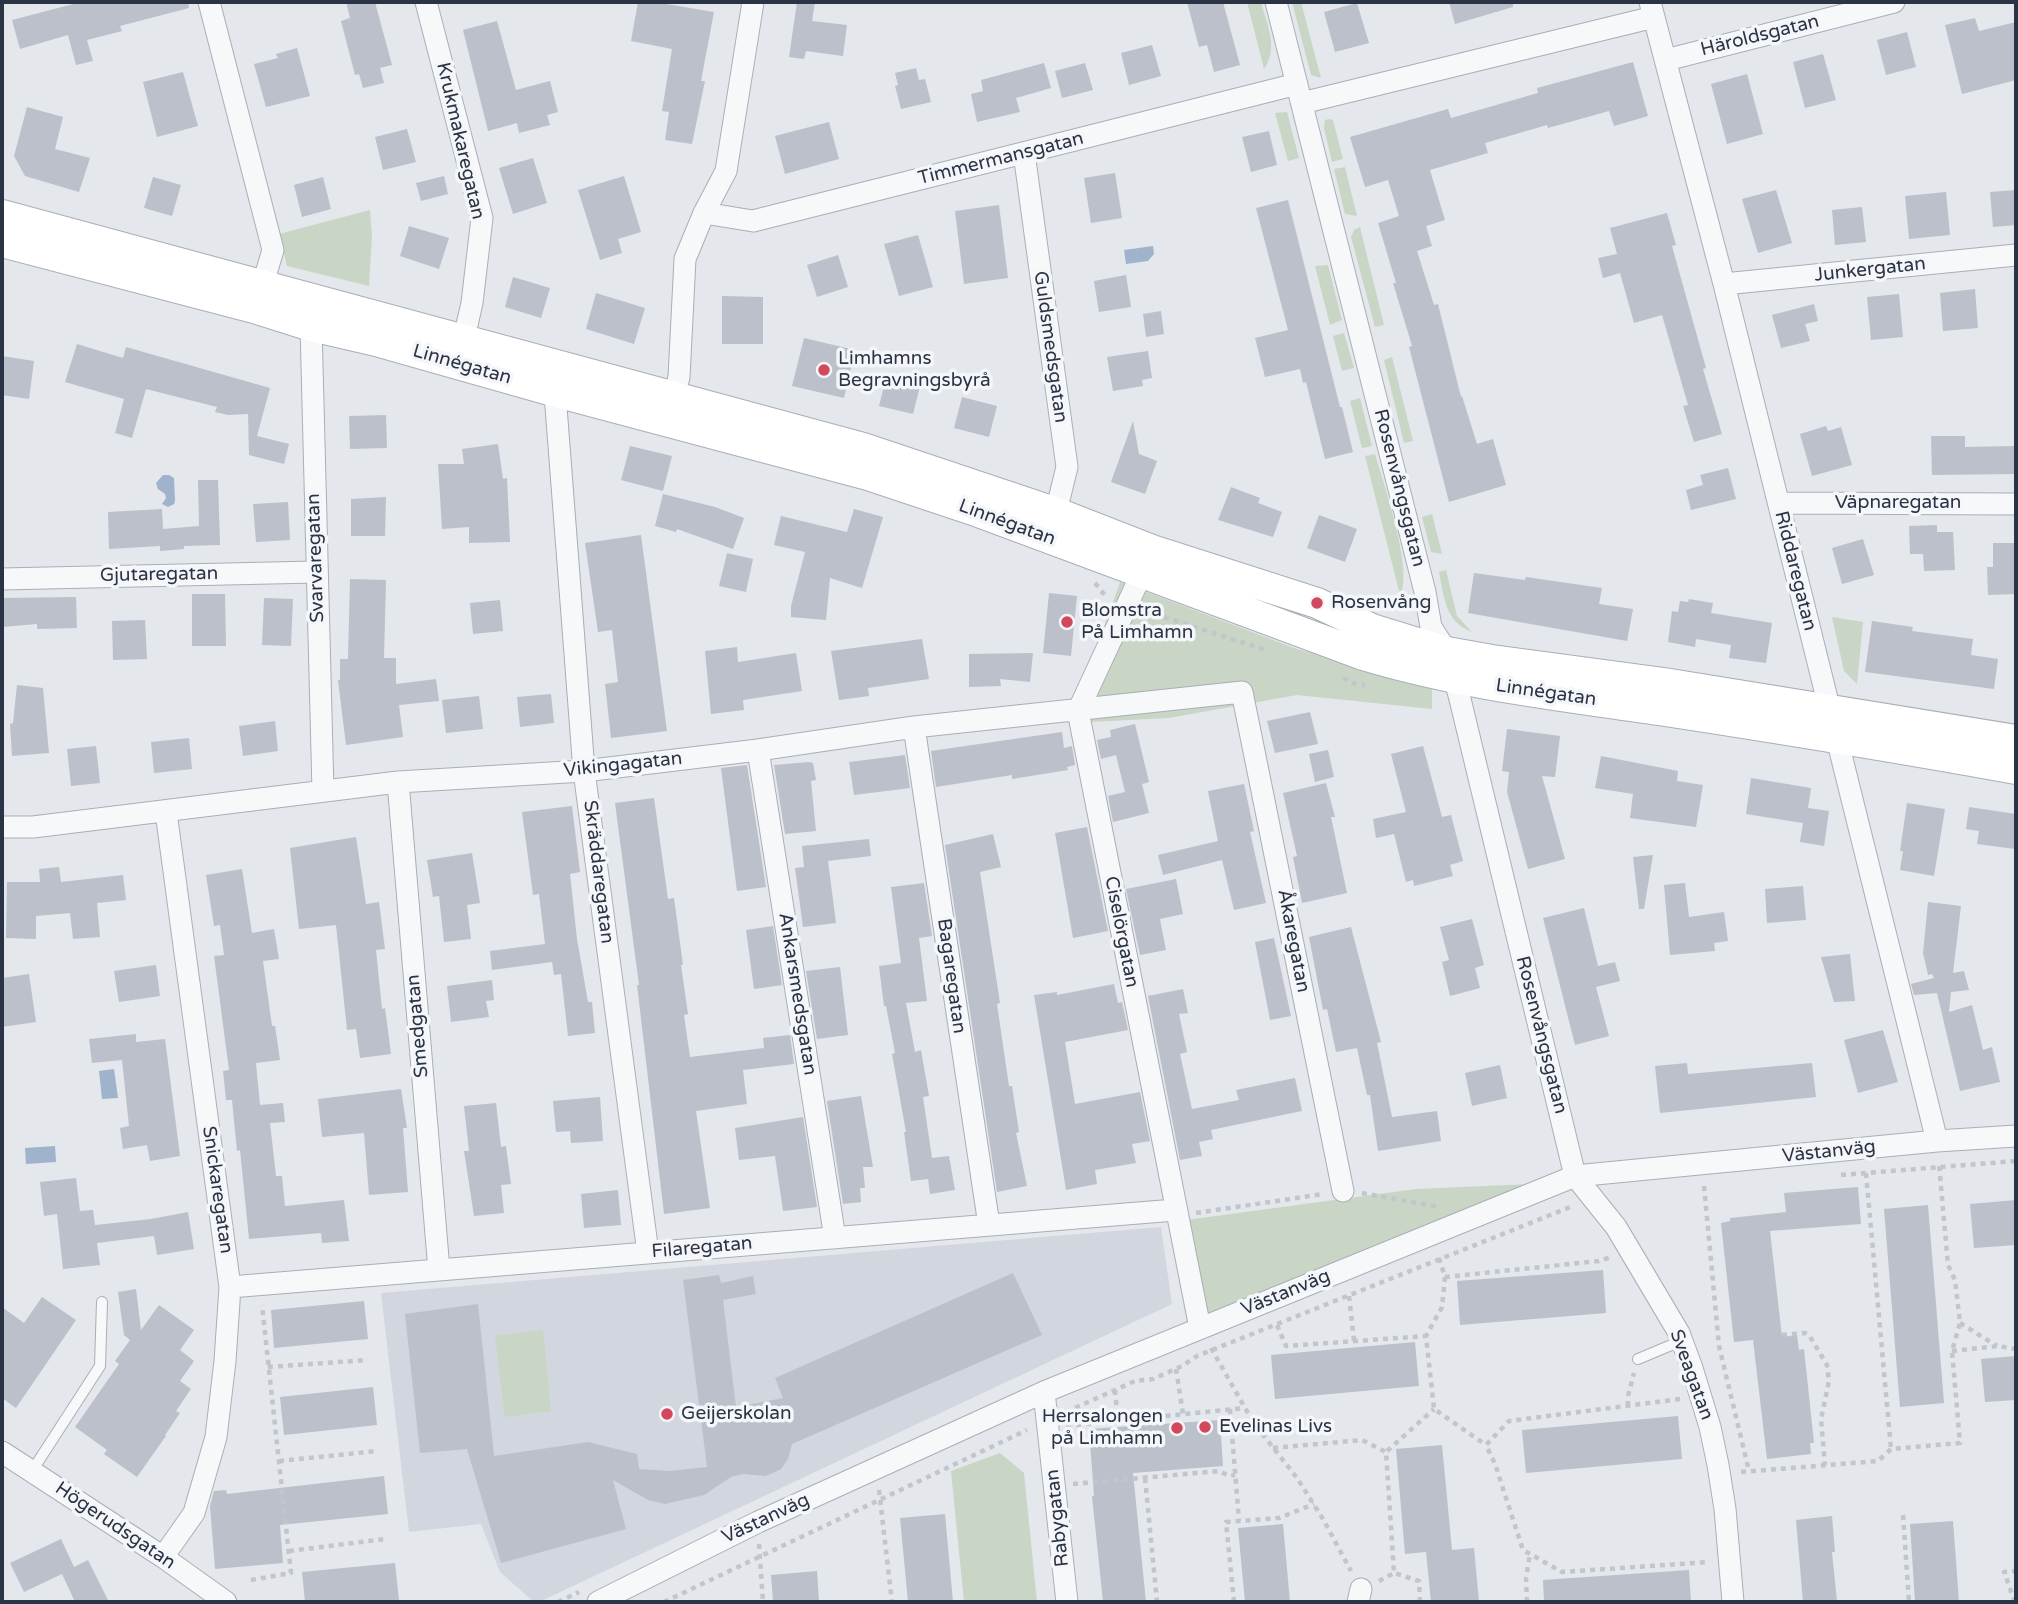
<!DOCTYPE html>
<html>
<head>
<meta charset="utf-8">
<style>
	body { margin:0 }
	#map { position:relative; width:2018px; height:1604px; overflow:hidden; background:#e4e7ec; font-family:"Varela Round",sans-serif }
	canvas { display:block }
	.frame { position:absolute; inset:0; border:4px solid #2b3445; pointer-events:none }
</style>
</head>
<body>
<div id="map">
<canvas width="2018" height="1604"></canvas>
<div class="frame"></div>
</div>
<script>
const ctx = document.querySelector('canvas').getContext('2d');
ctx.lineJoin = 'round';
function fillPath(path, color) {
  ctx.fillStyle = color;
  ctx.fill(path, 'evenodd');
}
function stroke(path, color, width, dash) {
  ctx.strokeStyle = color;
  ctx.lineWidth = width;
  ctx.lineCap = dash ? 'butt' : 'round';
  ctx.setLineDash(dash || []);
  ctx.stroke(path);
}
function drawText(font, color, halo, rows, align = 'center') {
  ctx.font = font + ' "Varela Round",sans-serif';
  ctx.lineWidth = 7;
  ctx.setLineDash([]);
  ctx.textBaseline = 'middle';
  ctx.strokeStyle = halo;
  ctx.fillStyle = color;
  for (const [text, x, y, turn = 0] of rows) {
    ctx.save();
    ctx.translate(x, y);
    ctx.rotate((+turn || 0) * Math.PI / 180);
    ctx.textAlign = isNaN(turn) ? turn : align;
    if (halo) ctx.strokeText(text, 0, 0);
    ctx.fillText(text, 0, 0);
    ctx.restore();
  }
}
const built = new Path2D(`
	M1161 1227 1172 1304 539 1602H534L500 1572 481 1524 409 1532 381 1293Z`);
const green = new Path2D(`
	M1247 2H1261C1267 25 1279 48 1264 69Z
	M1292 2H1301L1321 78 1311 75Z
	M1287 112 1299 158 1288 161 1275 113Z
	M1329 119 1333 120 1343 159 1332 162 1324 128 1325 120Z
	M1345 167 1357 216 1345 214 1334 169Z
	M370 210 372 236 369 286 287 266 279 234Z
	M1360 227 1384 325 1375 327 1351 237 1354 230Z
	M1328 265 1342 320 1330 325 1315 266Z
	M1344 333 1354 368 1342 371 1333 336Z
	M1392 357 1413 441 1404 443 1384 360Z
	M1360 398 1372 446 1362 448 1350 401Z
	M1375 454C1383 482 1414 571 1400 595L1365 456Z
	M1432 514 1442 554 1431 552 1422 517Z
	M1446 570 1457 616 1472 632C1445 622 1444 597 1439 572Z
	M1120 582 1297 649 1432 683V709L1297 695 1169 718 1070 723Z
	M1832 617 1863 622 1857 684 1844 671Z
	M1532 1184 1208 1313 1186 1220 1416 1189Z
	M543 1330 551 1411 505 1417 495 1336Z
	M1000 1453 1024 1473 1037 1602H964L951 1471Z`);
const water = new Path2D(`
	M1153 246 1154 254 1148 261 1126 264 1124 250Z
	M163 475H169L174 478 175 501 174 504 168 507 162 504 166 498 165 494 158 489 156 483Z
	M114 1069 118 1098 102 1099 99 1071Z
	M55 1146 56 1162 26 1164 25 1148Z`);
const building = new Path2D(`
	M81 2H188L189 8 120 26 122 31 87 40 93 61 76 65 68 35 20 49 12 20Z
	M346 2H375L392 65 380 68 384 83 363 88 359 74 355 75 341 21 350 18Z
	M638 2H655L714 12 701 81H705L692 144 665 140 669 112 662 111 672 49 631 41Z
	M797 2H815L812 21 847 25 843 56 806 51 804 59 789 57Z
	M1187 2H1223L1240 65 1214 72 1207 45 1199 47Z
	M1449 2H1513V7L1455 24Z
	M1357 3 1369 43 1335 52 1324 12Z
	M1975 18 1979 31 2016 22V80L1962 94 1945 25Z
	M497 21 516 90 550 81 558 112 547 115 550 125 519 133 517 123 488 131 463 30Z
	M1907 32 1916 67 1886 75 1877 40Z
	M1152 45 1161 76 1129 85 1121 53Z
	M297 48 310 96 266 107 254 64 278 58 276 54Z
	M1823 54 1836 100 1805 108 1793 62Z
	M1633 62 1648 116 1614 126 1609 111 1548 128 1547 125 1485 143 1488 153 1430 170 1445 220 1426 226 1432 246 1417 251 1434 305 1438 304 1461 397 1462 396 1477 444 1493 439 1506 485 1449 502 1409 347 1412 346 1393 283H1396L1378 223 1399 216 1388 180 1365 187 1350 137 1448 109 1451 118 1538 93 1537 88Z
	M1044 63 1051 88 1016 98 1020 112 977 122 971 94 983 91 981 80Z
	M1085 63 1093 90 1062 98 1055 71Z
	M916 68 919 80 925 79 931 102 901 109 895 86 898 85 895 73Z
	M183 72 198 126 157 137 143 82Z
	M1747 74 1763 134 1727 144 1711 84Z
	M27 107 63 117 55 149 90 158 79 192 25 176 14 156Z
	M829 122 839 159 785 174 775 136Z
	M407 129 416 162 383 170 375 137Z
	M1269 131 1277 165 1251 172 1242 137Z
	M533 158 547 203 513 214 499 168Z
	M1115 173 1122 218 1091 223 1084 178Z
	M444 176 448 194 421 201 416 183Z
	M624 176 641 232 618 239 622 253 600 260 578 190Z
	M153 177 181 185 172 216 144 208Z
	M323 177 331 209 302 217 294 185Z
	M1776 190 1792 243 1758 253 1742 199Z
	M2016 190V225L1993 227 1990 192Z
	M1946 192 1950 235 1909 239 1905 196Z
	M1288 200 1340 407H1342L1353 452 1325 459 1306 382 1303 383 1300 369 1265 377 1255 338 1288 330 1256 208Z
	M999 205 1008 278 964 284 955 211Z
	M1862 207 1866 242 1835 245 1832 210Z
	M1667 213 1676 245 1672 246 1706 368 1703 369 1722 434 1694 442 1683 406 1688 405 1662 315 1634 323 1620 273 1603 278 1598 258 1617 254 1610 228Z
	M409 226 449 238 439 269 400 256Z
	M918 235 933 287 899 296 884 244Z
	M838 255 848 287 817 297 807 265Z
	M1126 275 1131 307 1099 312 1094 281Z
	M513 277 550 288 541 318 505 307Z
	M1975 289 1978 328 1943 331 1940 293Z
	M596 293 645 308 634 344 586 329Z
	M1899 294 1903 337 1871 340 1867 297Z
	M722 296 763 297V344H722Z
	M1814 304 1818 321 1805 324 1810 341 1781 348 1772 315Z
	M1161 311 1164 334 1146 337 1143 314Z
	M804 338 855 350 844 398 792 386Z
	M77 344 123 358 126 347 270 388 257 436 289 444 284 464 249 455 248 414 228 415 215 412 217 407 146 389 132 438 115 433 124 399 65 382Z
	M1148 351 1152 378 1142 380 1143 386 1113 391 1107 357Z
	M2 356 34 361 29 399 2 395Z
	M886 378 920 386 913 414 879 406Z
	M962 397 997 406 989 437 954 428Z
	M386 415 387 448 350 449 349 416Z
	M1133 421 1139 454 1157 461 1145 494 1111 482Z
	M1826 426 1828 431 1841 427 1852 465 1812 476 1800 434Z
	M1931 436H1965V447L2016 446V474L1932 475Z
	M498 444 503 479 507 478 510 542 469 543V527L442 529 438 464H464L462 449Z
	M630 446 672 456 663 491 621 480Z
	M1728 468 1736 499 1691 510 1686 490 1703 485 1700 475Z
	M198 480H218L220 545 184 546V549L160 551V546L109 549 108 512 162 509 163 529 199 526Z
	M1231 487 1260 498 1258 503 1282 512 1273 537 1218 520Z
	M663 494 715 507 744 518 733 549 677 529 676 532 655 526Z
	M386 497 385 536H351V499Z
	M288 502 290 540 256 542 253 504Z
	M854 509 883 517 862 588 830 578 826 620 791 617V606L805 552 774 545 781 516 847 532Z
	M1319 515 1357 529 1345 562 1307 548Z
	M1937 525V532H1953L1955 570 1924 571 1923 554H1910L1909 526Z
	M641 535 667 731 611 738 605 684 618 682 612 630 598 632 585 543Z
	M1863 539 1874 575 1842 584 1832 548Z
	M1993 543H2016V594L1988 595 1987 567H1993Z
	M727 553 753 559 746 592 719 586Z
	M1474 573 1525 580 1526 577 1602 588 1599 604 1633 609 1627 641 1468 613Z
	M350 579 386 580 384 658H396V684L436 679 439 701 399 705 403 737 346 745 338 680H340V659H348Z
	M1049 593 1077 596 1071 656 1043 653Z
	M192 594H225L226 646H192Z
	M76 597 77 628 37 629V624L2 627V598Z
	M264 598 293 599 291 646 262 645Z
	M1689 599 1713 603 1711 613 1772 623 1766 663 1729 658 1731 645 1696 639 1695 647 1668 642 1672 611 1678 612 1680 601 1688 602Z
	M500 600 503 631 473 634 470 603Z
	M145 620 147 659 113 660 112 621Z
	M1872 621 1913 627 1912 631 1973 639 1971 655 1998 659 1994 689 1865 672Z
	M922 639 929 679 868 688 869 696 839 700 831 651Z
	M737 647 738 662 796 653 802 691 743 700 744 710 711 714 705 651Z
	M1033 653 1030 682 1000 679 1001 686 969 687V654Z
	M17 685 43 688 49 753 12 756 10 724 13 723Z
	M551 694 554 723 520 727 517 697Z
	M479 696 483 729 446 733 442 700Z
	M1310 712 1318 744 1275 753 1267 721Z
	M275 721 278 751 243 756 239 726Z
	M1135 724 1149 782 1142 784 1149 813 1113 822 1108 796 1125 792 1116 755 1101 759 1097 740 1111 737 1110 730Z
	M1507 729 1560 736 1555 777 1542 776 1565 859 1528 869 1507 792 1509 772 1502 771Z
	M1062 732 1064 748 1072 746 1075 765 1067 767 1068 770 1012 779V775L936 787 931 751Z
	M189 738 192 769 154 773 151 742Z
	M96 746 100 783 71 786 67 749Z
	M1423 746 1442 817 1451 815 1463 861 1450 865 1453 876 1414 886 1413 880 1406 882 1394 834 1376 838 1373 819 1406 812 1391 754Z
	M1328 750 1334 777 1315 782 1309 754Z
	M905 755 910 788 854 795 849 762Z
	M1601 756 1678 771 1677 781 1703 785 1696 827 1630 818 1633 794 1595 788Z
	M809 762 813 763 816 780 811 781 816 831 785 834 774 765Z
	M747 765 766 887 737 891 721 768Z
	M1751 778 1811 788 1808 808 1829 811 1824 846 1800 842 1803 823 1746 814Z
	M1326 783 1335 817H1331L1347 893 1302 903 1293 857 1297 856 1283 793Z
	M1244 784 1254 831 1250 832 1266 903 1234 910 1222 860 1163 875 1158 855 1218 841 1208 791Z
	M654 798 668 899 674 898 683 965H681L688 1014 684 1015 690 1057 764 1048 763 1038 790 1035 794 1064 743 1070 747 1104 696 1111 710 1208 664 1214 637 985H639L615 803Z
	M1907 803 1945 809 1934 876 1900 870 1903 851H1900Z
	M572 806 580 872 570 874 577 939 588 1002H592L595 1033 568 1036 561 974 554 975 552 962 492 970 490 951 545 944 539 894 533 895 522 812Z
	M1969 807 2016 814 2015 849 1977 844 1979 831 1966 829Z
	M1087 827 1108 931 1073 938 1055 833Z
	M993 834 1001 867 980 872 1000 1003 997 1004 1009 1086H1012L1019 1132 1016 1133 1027 1186 997 1192 945 845Z
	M356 837 366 904 379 902 385 949 376 950 382 1009 385 1008 391 1054 360 1058 356 1029 347 1030 336 925 299 929 290 848Z
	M869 839 871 856 828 861 836 923 803 927 795 868 804 867 802 846Z
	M472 853 480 903 467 905 471 939 444 942 439 896 433 897 427 860Z
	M1653 855 1644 909H1639L1633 857Z
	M59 867 61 882 123 875 126 900 97 903 100 937 73 939 70 913 36 916V939L6 938 7 882H40L39 869Z
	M242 869 252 933 274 929 279 959 263 961 272 1026H275L280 1060 256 1063 260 1105 283 1103 285 1122 270 1123 276 1176H282L285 1206 344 1200 349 1241 322 1243 321 1233 249 1239 240 1150 237 1151 232 1100H226L223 1071 229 1070 214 956 224 955 220 925 214 926 206 875Z
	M1176 879 1183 914 1160 919 1166 950 1140 955 1126 889Z
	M924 883 932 936 919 938 927 1001 906 1003 915 1052 921 1050 929 1096 923 1097 932 1158 949 1156 955 1190 930 1194 928 1179 911 1181 904 1132H906L892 1054 895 1053 886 1006H884L879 966 901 963 891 887Z
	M1685 883 1689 917 1724 912 1728 941 1714 943 1715 951 1670 955 1664 885Z
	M1803 886 1806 920 1767 923 1765 889Z
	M1928 902 1961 906 1953 973 1964 971 1969 990 1951 992 1949 1012 1972 1005 1983 1050 1992 1047 2000 1082 1960 1091 1937 993 1914 995 1911 984 1934 978 1932 974 1928 975 1923 953Z
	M1584 908 1598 966 1615 962 1620 981 1596 987 1609 1036 1575 1045 1543 918Z
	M1472 919 1484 965 1475 968 1480 988 1450 996 1442 962 1449 960 1440 927Z
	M773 926 782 985 754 989 746 930Z
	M1351 927 1381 1042 1377 1043 1392 1117 1437 1111 1441 1141 1378 1151 1370 1095H1367L1357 1048 1336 1052 1327 1009 1323 1010 1309 937Z
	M1274 938 1291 1016 1270 1020 1255 942Z
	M1850 954 1855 1001 1834 1002 1821 957Z
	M156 965 160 996 119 1002 114 971Z
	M840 967 848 1035 817 1039 806 971Z
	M29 974 36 1022 2 1027V978Z
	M492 980 494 1000 486 1001 489 1017 451 1022 447 986Z
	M1114 984 1118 1003 1122 1002 1128 1030 1065 1042 1075 1104 1140 1092 1150 1141 1132 1144 1136 1163 1095 1170 1097 1184 1066 1190 1034 995 1057 992V995Z
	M1183 989 1188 1013 1179 1014 1187 1052 1180 1054 1192 1109 1239 1100 1236 1090 1295 1078 1302 1111 1211 1130 1213 1139 1199 1142 1202 1156 1180 1160 1148 996Z
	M1883 1030 1898 1082 1858 1093 1844 1040Z
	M136 1034V1042L165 1039 180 1156 150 1161 147 1145 123 1149 120 1128 129 1126 122 1060 92 1063 89 1039Z
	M1687 1063 1688 1074 1812 1063 1816 1097 1660 1113 1655 1066Z
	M1500 1065 1507 1098 1472 1106 1465 1073Z
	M401 1089 407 1128H403L408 1192 369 1195 364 1133 322 1137 318 1099Z
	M861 1096 873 1167H863L865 1188H860L861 1202 843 1204 827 1101Z
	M600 1097 603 1141 571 1143 570 1131 556 1132 553 1101Z
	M496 1103 501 1147 506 1146 511 1184 501 1185 504 1213 474 1216 464 1151H469L464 1106Z
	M803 1117 817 1207 783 1211 775 1156 739 1160 735 1128Z
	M76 1178 80 1211 93 1210 95 1225 151 1219 188 1212 194 1249 157 1255 154 1236 97 1243 100 1265 63 1269 57 1214 44 1216 40 1182Z
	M1858 1187 1861 1224 1770 1231 1782 1337 1797 1335 1799 1350 1804 1349 1814 1443H1810L1811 1454 1767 1459 1753 1340 1734 1342 1721 1223 1730 1221V1218L1786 1212 1784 1193Z
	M618 1190 621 1225 584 1228 581 1194Z
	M2016 1200V1245L1974 1248 1970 1204Z
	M1928 1205 1944 1403 1900 1407 1884 1209Z
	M1603 1270 1606 1313 1460 1325 1457 1281Z
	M1013 1273 1042 1335 792 1444 788 1459 781 1469 773 1473 765 1476 743 1474 731 1477 704 1495 665 1504 648 1500 613 1480 626 1529 501 1563 467 1449 420 1453 405 1314 478 1304 494 1456 588 1442 637 1454 639 1469 670 1471 707 1467 683 1280 719 1275 721 1283 753 1276 756 1294 723 1300 736 1407 783 1398 775 1378Z
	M136 1289 141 1330 159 1305 194 1330 180 1350 194 1361 180 1381 191 1389 176 1411 180 1413 165 1435 166 1436 137 1477 104 1454 107 1450 75 1427 119 1364 115 1361 130 1340 124 1335 118 1292Z
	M42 1297 76 1320 16 1408 2 1398V1307L24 1323Z
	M364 1301 368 1339 274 1348 271 1310Z
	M1415 1342 1419 1386 1275 1399 1271 1355Z
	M2016 1356V1400L1985 1402 1981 1359Z
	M373 1387 377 1425 284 1435 280 1397Z
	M1678 1416 1682 1459 1526 1473 1522 1430Z
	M1220 1420 1223 1466 1133 1473 1146 1602H1103L1092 1496H1094L1089 1429Z
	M1442 1445 1452 1550 1474 1548 1479 1602H1431L1426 1552 1405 1554 1396 1449Z
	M384 1476 388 1514 280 1525 283 1563 215 1569 210 1506 214 1491 226 1490 227 1494Z
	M945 1514 953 1602H908L900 1518Z
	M1832 1516 1835 1552H1832L1837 1601 1803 1602 1796 1520Z
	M1953 1521 1959 1602H1915L1910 1524Z
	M1283 1524 1290 1602H1245L1238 1528Z
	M61 1539 74 1567 88 1560 109 1602H75L62 1574 24 1592 10 1563Z
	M395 1563 399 1600 305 1602 302 1572Z
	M1689 1570 1691 1602H1544L1543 1580Z
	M817 1571 819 1602H773L771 1575Z`);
const path = new Path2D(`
	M1095 583 1107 598
	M1145 611 1266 650
	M1343 678 1353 683 1365 685
	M1866 1173 1891 1449
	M1841 1175 2016 1161
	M1704 1186 1719 1346 1749 1471
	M1362 1193 1440 1207
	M1196 1213 1323 1194
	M1439 1258 1445 1277 1442 1307 1426 1336 1434 1409 1486 1445
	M1445 1277 1599 1261 1611 1257
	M1349 1296 1354 1341
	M1960 1323 1997 1346
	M1277 1325 1286 1346 1426 1336
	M1782 1335 1805 1333 1809 1335 1827 1365 1829 1381 1821 1419 1825 1465
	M1211 1348 1253 1422 1297 1478 1323 1519 1351 1571
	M1952 1351 1998 1346 2016 1349
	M268 1367 368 1360
	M1176 1369 1183 1414
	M1115 1390 1118 1421
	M1680 1399 1509 1421 1486 1445 1495 1464 1523 1550 1562 1572 1709 1562
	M1628 1406V1396L1634 1373
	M1230 1409 1239 1521
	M1066 1412 1135 1381 1153 1379 1182 1366 1197 1356 1573 1206
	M1066 1426 1245 1408
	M1273 1448 1362 1440 1386 1452
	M279 1461 377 1451
	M1741 1472 1878 1461 1891 1449 1960 1443 1952 1351 1960 1323 1955 1280 1948 1265 1939 1164
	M1145 1478 1157 1602
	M1073 1484 1219 1471 1229 1476 1235 1475
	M879 1490 892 1602
	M1903 1515 1909 1602
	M759 1544 763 1602
	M289 1551 385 1539
	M251 1580 291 1573 262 1305
	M1379 1581 1394 1573
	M558 1602 579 1592
	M664 1602 1027 1430
	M1234 1602 1226 1522 1279 1518 1314 1504
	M1420 1602 1419 1581 1394 1573 1386 1452 1434 1409
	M1527 1602 1526 1578 1530 1554
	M2015 1602 2004 1572 2016 1571`);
const lane = new Path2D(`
	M1638 1359 1681 1341
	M32 1471 100 1366 102 1302`);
const street = new Path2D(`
	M209 2 273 250 259 297
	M426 2 482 218 472 303 461 351
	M1276 2 1425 592 1431 627 1447 652 1460 699 1575 1176 1616 1227 1679 1333 1692 1368 1710 1427 1718 1465 1725 1509 1733 1602
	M1650 2 1724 284 1937 1141
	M1666 60 1894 2
	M1302 103 1654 17
	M1024 153 1067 467 1053 524
	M704 213 753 221 1297 84
	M1724 284 2016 255
	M311 326 323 791
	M554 381 584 771 648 1253
	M674 396 679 377 685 259 704 213 726 171 753 2
	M1779 503 2016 504
	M1147 562 1078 711 1200 1328
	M2 579 316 572
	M914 727 989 1225
	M758 750 835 1238
	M398 782 439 1270
	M2 827H33L398 782 584 771 758 750 914 727 1242 692 1343 1191
	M230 1287 1175 1210
	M1044 1392 1067 1602
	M2 1452 163 1557 226 1602
	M163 1557 194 1513 216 1437 225 1361 230 1287 166 812
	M598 1602 758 1522 1044 1392 1575 1176 1937 1141 2016 1136
	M1358 1602 1361 1589`);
const secondary = new Path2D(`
	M2 215 863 448 1057 513 1152 550 1317 603 1372 629 1447 652 1492 660 1664 683 2016 740
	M2 242 254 308 311 326 380 342 553 391 868 475 973 510 1363 655C1462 685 1563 696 1665 711 1783 729 1899 748 2016 769`);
const markers = [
	[824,370,7,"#d1495b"],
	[1317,603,7,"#d1495b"],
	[1067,622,7,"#d1495b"],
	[667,1414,7,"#d1495b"],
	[1205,1427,7,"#d1495b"],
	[1177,1428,7,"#d1495b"]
];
const streetNames = [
	["Häroldsgatan",1760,36,-14],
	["Krukmakaregatan",460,141,77],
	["Timmermansgatan",1001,159,-14],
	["Junkergatan",1870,270,-6],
	["Guldsmedsgatan",1050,347,82],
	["Linnégatan",462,365,16],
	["Rosenvångsgatan",1399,488,76],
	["Väpnaregatan",1898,503],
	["Linnégatan",1007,523,20],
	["Svarvaregatan",316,558,-92],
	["Riddaregatan",1795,571,76],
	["Gjutaregatan",159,575,-1],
	["Linnégatan",1546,693,8],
	["Vikingagatan",623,765,-6],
	["Skräddaregatan",598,872,83],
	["Ciselörgatan",1121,932,79],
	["Åkaregatan",1293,941,79],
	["Bagaregatan",951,976,82],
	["Ankarsmedsgatan",797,994,81],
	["Smedgatan",418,1026,-95],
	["Rosenvångsgatan",1541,1035,76],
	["Västanväg",1829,1152,-6],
	["Snickaregatan",217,1190,82],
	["Filaregatan",702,1248,-5],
	["Västanväg",1286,1293,-22],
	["Sveagatan",1691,1375,70],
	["Rabygatan",1058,1518,-96],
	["Västanväg",766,1519,-25],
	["Högerudsgatan",115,1526,34]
];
const poiNames = [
	["Limhamns",838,359],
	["Begravningsbyrå",838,381],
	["Rosenvång",1331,603],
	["Blomstra",1081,611],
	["På Limhamn",1081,633],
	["Geijerskolan",681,1414],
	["Herrsalongen",1163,1417,"right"],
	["på Limhamn",1163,1439,"right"],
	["Evelinas Livs",1219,1427]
];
fillPath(built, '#d2d6de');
fillPath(green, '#c9d6c5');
fillPath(water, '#9fb4cc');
fillPath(building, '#bbc0ca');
stroke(lane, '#a9aeb7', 12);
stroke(street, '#a9aeb7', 23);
stroke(secondary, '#a9aeb7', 32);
stroke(path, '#c2c5cb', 4.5, [5, 5]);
stroke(lane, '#f7f8fa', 10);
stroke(street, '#f7f8fa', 21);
stroke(secondary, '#fff', 30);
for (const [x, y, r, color] of markers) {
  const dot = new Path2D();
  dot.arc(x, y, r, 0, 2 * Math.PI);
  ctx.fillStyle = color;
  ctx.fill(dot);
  stroke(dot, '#f4f6f9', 2.5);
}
drawText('19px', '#2b3445', '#f4f6f9', streetNames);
drawText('19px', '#2b3445', '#f4f6f9', poiNames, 'left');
</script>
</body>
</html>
